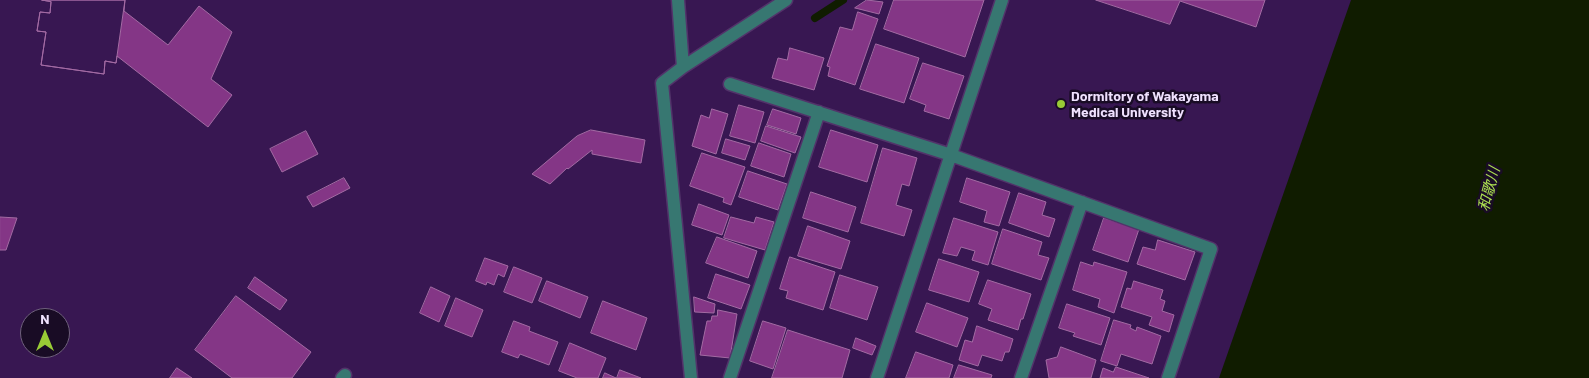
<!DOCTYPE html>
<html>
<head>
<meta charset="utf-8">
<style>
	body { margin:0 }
	#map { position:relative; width:1589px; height:378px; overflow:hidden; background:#381752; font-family:Barlow,sans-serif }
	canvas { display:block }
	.north { position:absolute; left:20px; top:308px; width:50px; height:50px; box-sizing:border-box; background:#190c25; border:1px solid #6f617c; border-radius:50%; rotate:0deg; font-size:14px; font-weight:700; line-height:20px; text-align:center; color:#efe1fe }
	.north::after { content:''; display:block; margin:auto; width:18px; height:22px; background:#99cb36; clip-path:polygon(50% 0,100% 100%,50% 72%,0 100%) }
</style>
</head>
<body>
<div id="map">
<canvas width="1589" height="378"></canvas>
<div class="north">N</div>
</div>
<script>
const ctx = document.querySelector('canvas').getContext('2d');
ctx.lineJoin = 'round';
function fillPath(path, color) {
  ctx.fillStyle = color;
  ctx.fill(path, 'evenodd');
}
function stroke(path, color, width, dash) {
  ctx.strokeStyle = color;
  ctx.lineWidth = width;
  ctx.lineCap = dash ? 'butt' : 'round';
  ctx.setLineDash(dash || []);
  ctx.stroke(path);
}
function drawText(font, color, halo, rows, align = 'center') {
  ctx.font = font + ' Barlow,"Noto Sans JP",sans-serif';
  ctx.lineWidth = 5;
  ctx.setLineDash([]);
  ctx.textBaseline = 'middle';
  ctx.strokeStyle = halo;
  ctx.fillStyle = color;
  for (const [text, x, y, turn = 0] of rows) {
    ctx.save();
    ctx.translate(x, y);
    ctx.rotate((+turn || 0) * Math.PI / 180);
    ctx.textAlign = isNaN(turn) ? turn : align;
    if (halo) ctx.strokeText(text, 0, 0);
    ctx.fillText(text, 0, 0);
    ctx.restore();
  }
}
const water = new Path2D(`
	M1351 0H1589V378H1219Z`);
const stream = new Path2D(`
	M815 18 843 0`);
const building = new Path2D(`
	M42 0H125L124 11 168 45 199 6 232 32 211 79 232 95 208 127 117 56 116 63 105 61 104 74 41 65 46 32 37 31 40 12 50 13 51 2Z
	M42 0H125L116 63 105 61 104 74 41 65 46 32 37 31 40 12 50 13 51 2Z
	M867 0 883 2 879 14 855 8Z
	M894 0H984L965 57 884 29Z
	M1096 0H1265L1256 27 1180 1 1170 24Z
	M858 12 878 19 855 85 828 76 830 67 827 66 840 27 852 30Z
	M876 44 919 58 904 103 860 89Z
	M790 48 824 58 814 90 772 78 778 58 787 60Z
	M923 63 964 76 949 119 924 111 926 105 910 99Z
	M739 105 764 112 755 143 730 136Z
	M712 109 728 114 716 154 692 146 701 115 709 118Z
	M773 109 801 118 796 134 767 125Z
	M766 126 801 137 795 153 761 141Z
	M591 130 645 140 641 163 592 154V150L568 169 567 168 550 184 532 174 577 136Z
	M831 130 878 145 867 182 819 167Z
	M306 131 318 154 282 172 270 149Z
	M726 139 750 146 745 160 722 153Z
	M759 143 791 154 784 177 751 166Z
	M883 148 917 158 909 186 902 184 896 205 912 210 904 236 861 223Z
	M702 153 745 167 731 205 723 202 724 198 690 186Z
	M748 171 787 184 778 210 739 197Z
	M344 178 350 188 313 207 307 197Z
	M967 178 1010 192 999 226 984 222 987 211 960 202Z
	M811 192 856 207 848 232 803 218Z
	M1019 193 1046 202 1042 215 1055 219 1049 237 1009 223Z
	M699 204 729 215 722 235 692 225Z
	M0 217 17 218 6 250H0Z
	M731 217 754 223 756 217 774 222 765 250 724 238Z
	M954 218 998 232 988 265 972 260 975 251 961 247 957 256 943 253Z
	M1104 218 1139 229 1128 262 1093 250Z
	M808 226 850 241 841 269 798 256Z
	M1003 229 1042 242 1038 255 1049 258 1041 280 992 264Z
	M717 237 757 251 748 278 706 263Z
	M1158 240 1195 252 1185 280 1137 264 1143 247 1155 250Z
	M790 257 835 272 823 310 786 298 788 291 780 289Z
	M485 258 508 266 504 277 498 274 494 285 487 282 486 285 476 281Z
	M939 259 979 272 969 302 929 290Z
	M1081 262 1093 266 1094 262 1127 272 1114 313 1098 307 1100 299 1073 290Z
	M514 267 542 278 532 303 504 292Z
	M716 274 750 285 741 309 708 298Z
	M840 275 878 287 867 320 830 308Z
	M255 277 287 300 280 310 248 288Z
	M988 280 1031 294 1023 319H1021L1018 330 988 320 992 309 979 304Z
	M547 281 588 297 580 318 539 301Z
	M1134 281 1163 290 1160 299 1165 301 1162 311 1174 315 1169 332 1149 325 1152 317 1121 307 1127 288 1131 289Z
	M431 287 450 296 439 322 420 313Z
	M236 296 311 352 292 378H232L195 350Z
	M694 297 715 304 714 313 695 312Z
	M456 298 483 310 472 337 445 326Z
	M603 301 647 318 636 350 591 333Z
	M927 303 968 318 957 347 916 332Z
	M1067 304 1110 318 1101 345 1073 336 1075 333 1059 328Z
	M718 310 737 314 730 358 700 355 707 321H711L712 316H717Z
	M1114 320 1131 325 1130 328 1136 331 1137 327 1161 336 1152 364 1121 354 1117 366 1101 361Z
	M514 321 530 327 529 331 558 342 549 365 520 354 518 358 502 352Z
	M763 321 786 328 773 369 750 361Z
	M977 326 1013 339 1009 352H1005L1002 361 982 355 978 366 959 360 965 340 972 342Z
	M788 330 850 350 842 378H772Z
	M856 338 876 346 872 355 853 348Z
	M570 343 606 358 598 378H577L559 371Z
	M1061 347 1096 360 1091 378H1049L1046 360 1057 357Z
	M916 352 953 365 949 378H906Z
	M959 365 992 375 991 378H954Z
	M1116 367 1149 378H1100L1103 368 1113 372Z
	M177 368 192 378H170Z
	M620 370 641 378H617Z
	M605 373 616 378H603Z`);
const minor = new Path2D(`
	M678 0 683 67
	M730 84 951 155 1211 249 1168 378
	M342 378 345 375
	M691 378 662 83 683 67 786 0
	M730 378 819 112
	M877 378 1002 0
	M1021 378 1082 202`);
const markers = [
	[1061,104,5,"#99cb36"]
];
const poiNames = [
	["Dormitory of Wakayama",1071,96],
	["Medical University",1071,112]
];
const waterNames = [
	["和歌川",1489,189,-75]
];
fillPath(water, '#101c00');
stroke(stream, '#101c00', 8);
fillPath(building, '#843686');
stroke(building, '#a36ba3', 1);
stroke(minor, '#52336a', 15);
stroke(minor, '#377771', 12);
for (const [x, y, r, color] of markers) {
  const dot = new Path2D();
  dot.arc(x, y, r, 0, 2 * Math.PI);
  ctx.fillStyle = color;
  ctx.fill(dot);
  stroke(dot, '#190c25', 2);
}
drawText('bold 14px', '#efe1fe', '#190c25', poiNames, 'left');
drawText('italic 15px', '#aee252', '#190c25', waterNames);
</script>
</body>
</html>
